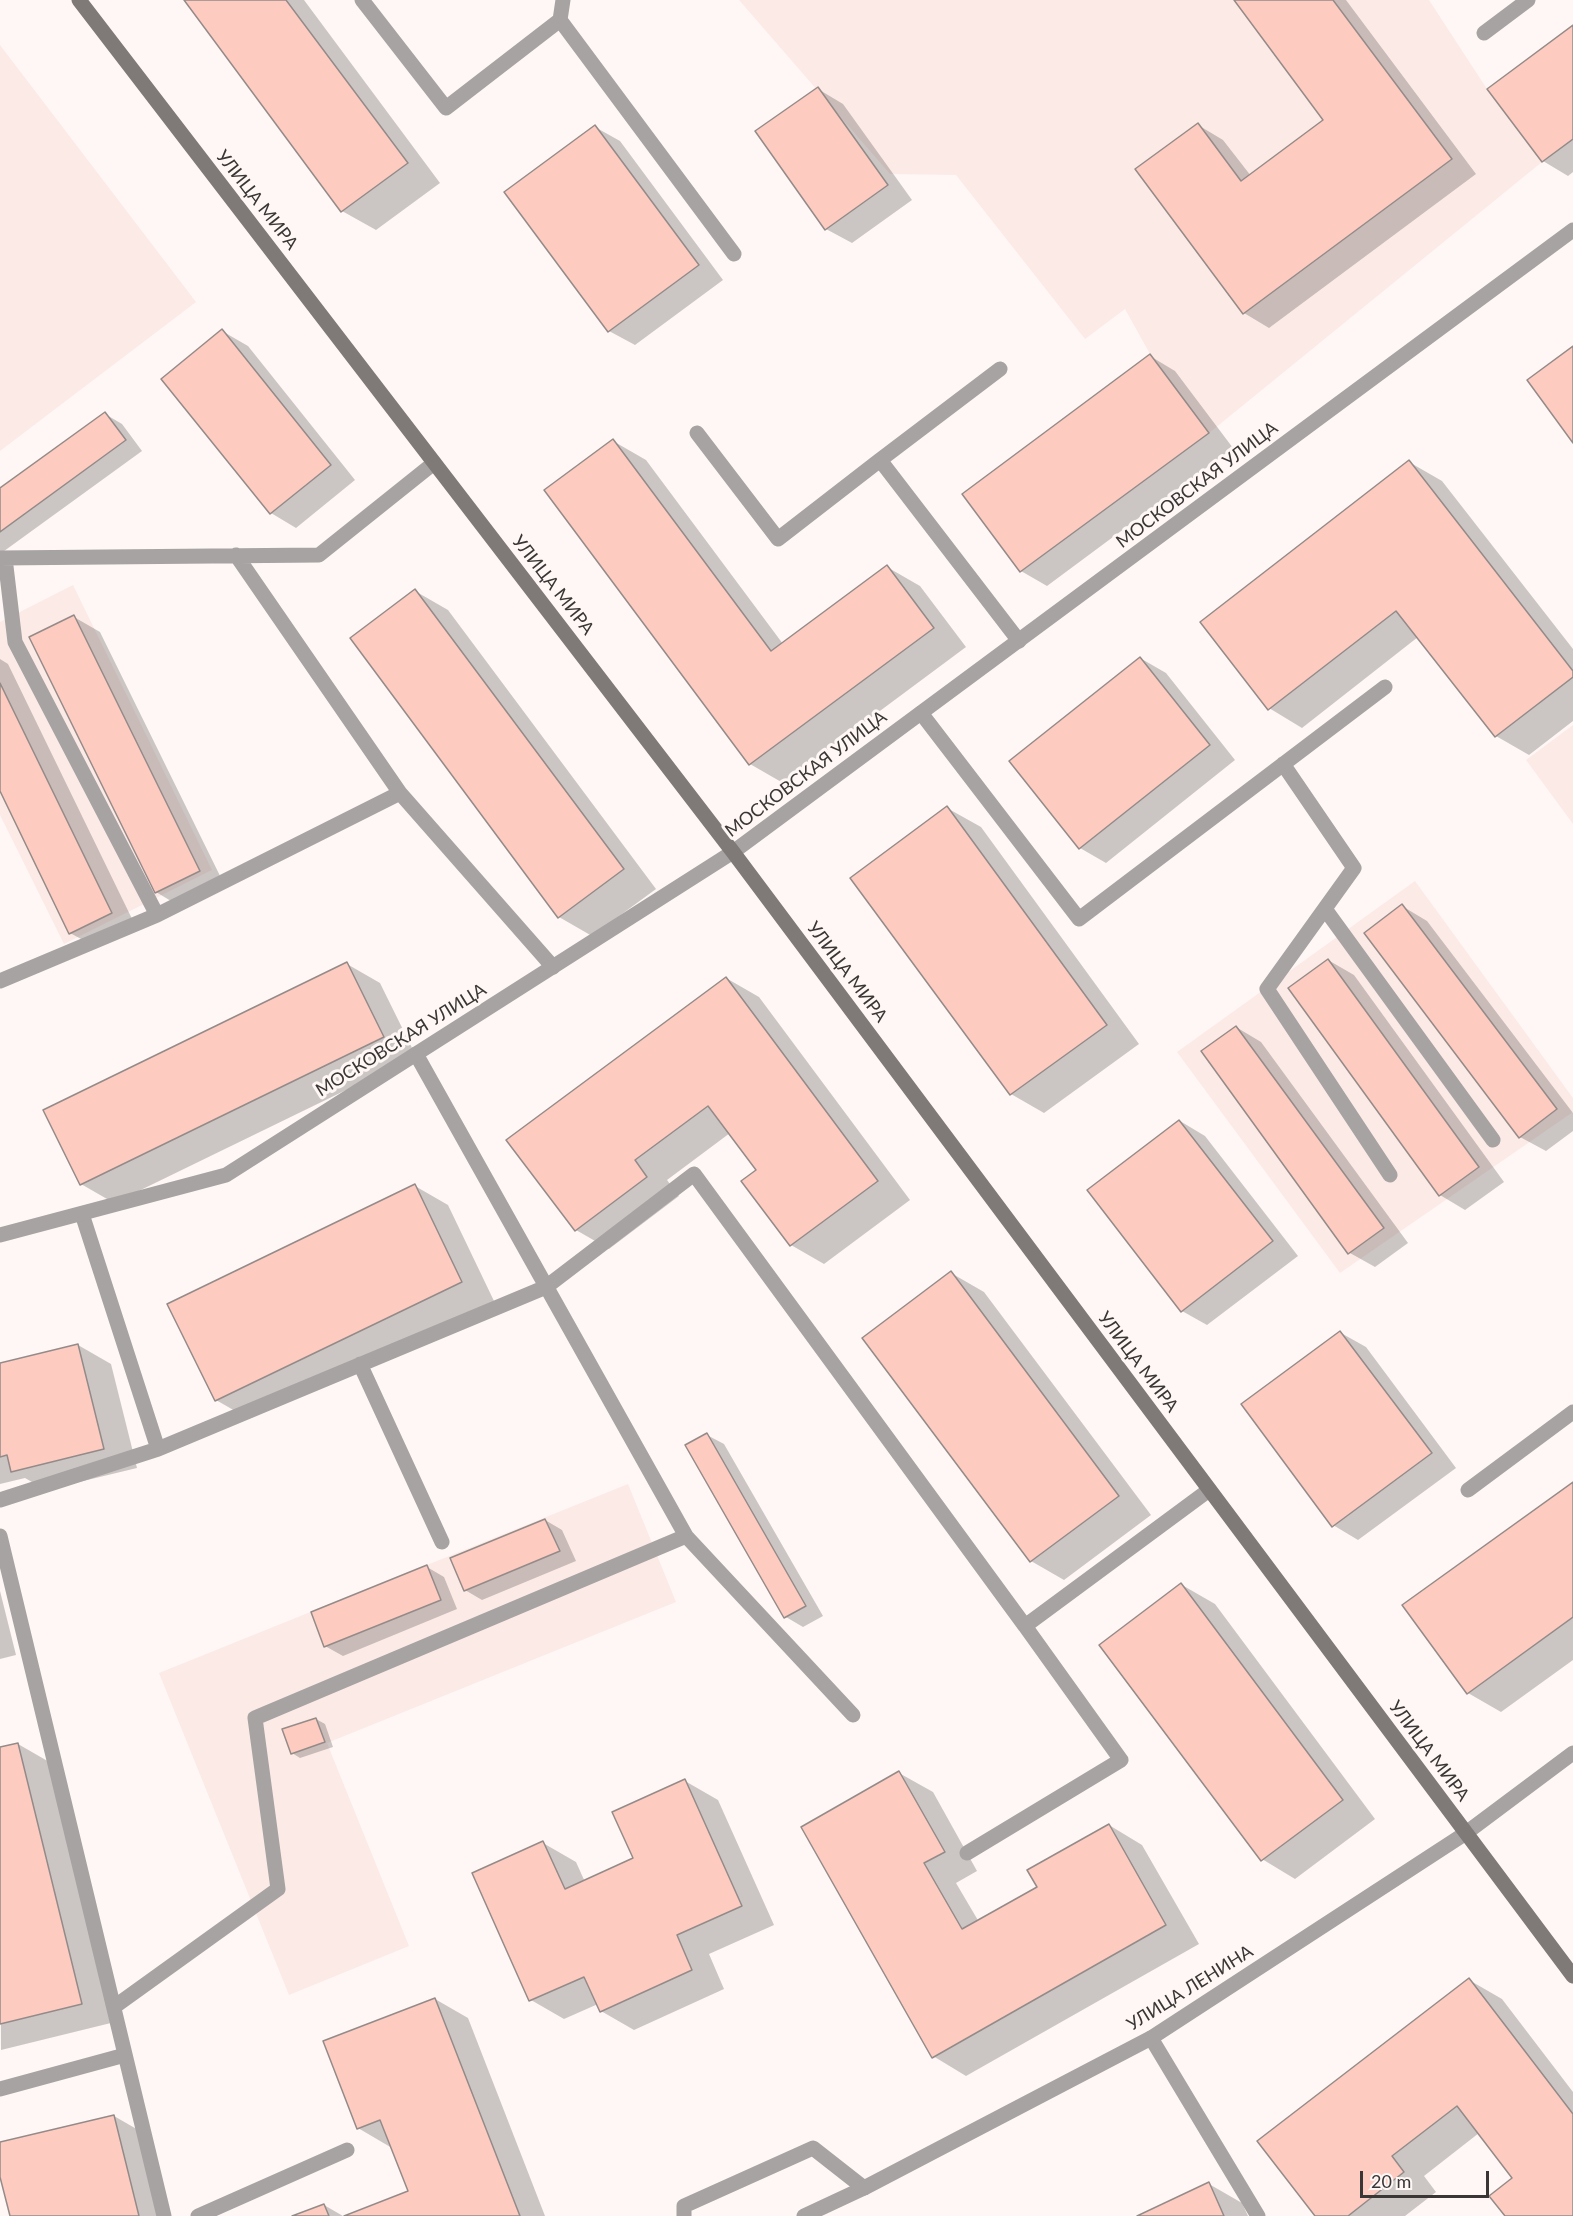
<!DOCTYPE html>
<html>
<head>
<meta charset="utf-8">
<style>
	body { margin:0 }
	#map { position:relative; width:1573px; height:2216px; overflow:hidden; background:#fef7f5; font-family:Lato,sans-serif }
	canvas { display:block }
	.scale { position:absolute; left:1360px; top:2171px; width:129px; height:27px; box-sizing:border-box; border:3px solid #3a3635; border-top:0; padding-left:8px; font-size:18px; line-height:21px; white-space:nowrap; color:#3a3635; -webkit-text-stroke:4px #fef7f5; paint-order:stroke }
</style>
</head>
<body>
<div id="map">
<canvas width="1573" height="2216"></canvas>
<div class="scale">20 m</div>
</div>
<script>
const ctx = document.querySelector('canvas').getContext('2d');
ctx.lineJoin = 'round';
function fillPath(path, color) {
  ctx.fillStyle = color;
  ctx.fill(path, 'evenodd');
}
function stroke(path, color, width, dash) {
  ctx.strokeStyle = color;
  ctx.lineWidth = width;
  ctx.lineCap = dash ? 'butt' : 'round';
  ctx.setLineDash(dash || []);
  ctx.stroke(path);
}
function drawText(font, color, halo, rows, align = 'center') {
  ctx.font = font + ' Lato,sans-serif';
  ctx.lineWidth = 6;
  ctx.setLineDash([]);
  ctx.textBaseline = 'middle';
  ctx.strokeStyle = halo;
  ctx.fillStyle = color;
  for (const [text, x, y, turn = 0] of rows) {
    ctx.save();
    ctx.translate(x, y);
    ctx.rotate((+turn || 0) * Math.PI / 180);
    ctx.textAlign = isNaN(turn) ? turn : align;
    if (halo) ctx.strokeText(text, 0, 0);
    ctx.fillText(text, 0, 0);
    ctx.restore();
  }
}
const built = new Path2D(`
	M739 0H1429L1487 89 1542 162 1209 433 1150 354 1125 309 1085 339 956 175 890 174Z
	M0 45 196 302 0 451Z
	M73 585 212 870 64 944 0 815V622Z
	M1573 725V824L1526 760Z
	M1415 881 1573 1098V1112L1340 1273 1177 1052Z
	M628 1484 676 1602 327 1743 409 1946 289 1995 159 1673Z`);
const shadow = new Path2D(`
	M185 0H304L440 183 376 230 342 211Z
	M1236 0H1346L1476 174 1269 328 1244 313 1198 125 1223 140 1251 176 1326 121Z
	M1573 27V172L1568 176 1543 161Z
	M818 89 843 104 912 200 852 243 826 229Z
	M595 127 620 141 723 280 635 345 609 331Z
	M222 331 248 346 355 480 296 528 271 513Z
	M1150 356 1175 371 1233 448 1047 586 1021 571 964 494Z
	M105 414 122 424 142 451 0 554V490Z
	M613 441 646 460 783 644 887 567 920 586 966 647 783 783 750 764Z
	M1409 462 1442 481 1573 649V721L1529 755 1496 736 1418 637 1302 728 1269 708Z
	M415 591 448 610 656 889 592 936 559 917Z
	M74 617 100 632 225 886 181 907 156 892Z
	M1140 658 1166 673 1235 760 1106 863 1080 848 1011 761Z
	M0 659 8 664 136 927 96 947 70 933 0 788Z
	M947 808 981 827 1139 1044 1044 1113 1011 1094Z
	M1402 906 1427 921 1573 1113V1131L1546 1151 1520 1137Z
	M1328 960 1354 975 1504 1182 1465 1210 1440 1195Z
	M347 964 380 983 416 1056 114 1203 81 1184Z
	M726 978 759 997 910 1200 824 1264 791 1245 743 1181 758 1170 730 1133 667 1180 679 1196 609 1249 576 1230Z
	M1236 1027 1261 1042 1408 1243 1375 1267 1350 1253Z
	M1180 1121 1205 1136 1298 1256 1207 1325 1182 1311Z
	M415 1186 448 1205 494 1301 249 1419 216 1400Z
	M951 1273 984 1292 1151 1515 1064 1580 1031 1561Z
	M1341 1333 1366 1347 1456 1468 1358 1540 1333 1525Z
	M78 1345 111 1364 137 1468 46 1490 25 1478 0 1484V1364Z
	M707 1435 724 1444 823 1616 803 1627 786 1617 687 1446Z
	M1573 1484V1660L1501 1712 1468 1693Z
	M545 1520 562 1530 576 1561 482 1600 465 1590Z
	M427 1567 444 1577 457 1609 343 1656 325 1646Z
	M1182 1585 1215 1604 1375 1819 1295 1879 1262 1859Z
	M0 1591 16 1655 0 1659Z
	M316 1719 325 1724 333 1747 300 1758 292 1753Z
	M18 1744 51 1763 115 2022 1 2050 0 1749Z
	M899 1773 933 1792 977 1871 956 1883 979 1922 1039 1887 1109 1825 1142 1845 1199 1944 966 2076 933 2056Z
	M685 1781 718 1800 774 1925 709 1954 724 1989 634 2030 601 2011 598 2004 564 2019 531 2000 543 1843 576 1862 585 1882 635 1859Z
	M1469 1980 1502 1999 1573 2092V2216H1507L1514 2178 1479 2133 1424 2176 1436 2192 1405 2216H1317Z
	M435 1999 468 2018 545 2216H348L410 2192 392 2148 358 2128Z
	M114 2116 147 2135 166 2216H11L0 2170V2144Z
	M1209 2184 1242 2203 1248 2216H1140Z
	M324 2205 343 2216H297Z`);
const building = new Path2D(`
	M184 0H286L408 163 341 212Z
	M1234 0H1333L1452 159 1243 314 1135 169 1198 123 1241 181 1323 120Z
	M1573 25V139L1542 162 1487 89Z
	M818 87 888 185 825 230 755 131Z
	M595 125 699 265 608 332 504 192Z
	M222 329 331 465 270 514 161 379Z
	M1573 346V443L1527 380Z
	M1150 354 1209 433 1020 572 962 494Z
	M105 412 126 440 0 532V488Z
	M613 439 771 651 887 565 934 628 749 765 544 490Z
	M1409 460 1573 671V677L1495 737 1396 611 1268 710 1200 622Z
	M415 589 624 869 558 918 350 638Z
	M74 615 200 871 155 893 29 637Z
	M1140 657 1210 745 1079 849 1009 761Z
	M0 683 112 913 69 934 0 791Z
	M947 806 1107 1025 1010 1095 850 878Z
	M1402 904 1557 1109 1519 1138 1364 933Z
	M1328 959 1479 1167 1439 1196 1288 988Z
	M347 962 384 1037 80 1185 43 1110Z
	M726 977 878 1181 790 1246 741 1181 756 1170 708 1106 635 1160 647 1177 575 1231 506 1140Z
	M1236 1026 1384 1228 1348 1254 1201 1051Z
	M1179 1120 1273 1241 1181 1312 1087 1190Z
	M415 1184 462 1282 215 1401 167 1304Z
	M951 1271 1119 1496 1030 1562 862 1338Z
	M1340 1331 1432 1453 1332 1527 1241 1404Z
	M78 1344 104 1449 11 1472 7 1455 0 1457V1363Z
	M707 1433 806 1606 784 1618 685 1445Z
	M1573 1482V1617L1467 1694 1402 1605Z
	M545 1519 560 1551 464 1591 450 1558Z
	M427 1565 441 1600 324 1647 311 1612Z
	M1181 1583 1343 1800 1261 1861 1099 1645Z
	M316 1718 325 1742 291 1754 282 1729Z
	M18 1743 82 2004 0 2024V1747Z
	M899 1771 945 1852 924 1863 962 1929 1037 1887 1027 1870 1109 1824 1166 1925 932 2058 801 1827Z
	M685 1779 742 1906 677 1935 692 1970 600 2012 584 1977 529 2001 472 1873 543 1841 565 1889 633 1858 612 1812Z
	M1469 1978 1573 2114V2216H1505L1489 2196 1512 2178 1457 2106 1392 2156 1404 2172 1348 2216H1315L1257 2141Z
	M435 1998 520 2216H344L408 2191 380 2120 357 2129 323 2041Z
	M114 2115 139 2216H10L0 2177V2142Z
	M1209 2182 1224 2216H1137Z
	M324 2204 329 2216H292Z`);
const lane = new Path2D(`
	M362 0 446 108 560 20 563 0
	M560 20 734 254
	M1484 33 1528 0
	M1000 369 880 460 1019 641
	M697 433 778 539 880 460
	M236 555 400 793 553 967
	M0 558 319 555 434 463
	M921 713 1079 919 1385 687
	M1283 764 1354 868 1267 989 1390 1175
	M1325 909 1493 1140
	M157 915 400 793
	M0 981 157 915 15 642 5 558
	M416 1054 686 1536 853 1715
	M360 1364 442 1542
	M158 1449 546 1287 694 1174 1025 1626 1209 1490
	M1468 1490 1573 1412
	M0 1500 158 1449 82 1214
	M0 1536 164 2216
	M967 1853 1121 1760 1025 1626
	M114 2007 278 1889 255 1718 686 1536
	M1151 2038 1258 2216
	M0 2089 125 2055
	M198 2216 347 2150
	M684 2216V2206L813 2148 864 2188`);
const street = new Path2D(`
	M0 1235 226 1175 733 852 1573 230
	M804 2216 864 2188 1151 2038 1466 1833 1573 1753`);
const secondary = new Path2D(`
	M79 0 733 852 1573 1976`);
const streetNames = [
	["УЛИЦА МИРА",257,200,52],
	["МОСКОВСКАЯ УЛИЦА",1197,485,-37],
	["УЛИЦА МИРА",553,585,52],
	["МОСКОВСКАЯ УЛИЦА",806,774,-37],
	["УЛИЦА МИРА",847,972,53],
	["МОСКОВСКАЯ УЛИЦА",401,1040,-32],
	["УЛИЦА МИРА",1138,1362,53],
	["УЛИЦА МИРА",1429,1751,53],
	["УЛИЦА ЛЕНИНА",1190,1988,-32]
];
fillPath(built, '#fceae6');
fillPath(shadow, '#0003');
fillPath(building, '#fecbc0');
stroke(building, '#948b89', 1.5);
stroke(lane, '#a6a3a2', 15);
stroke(street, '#a6a3a2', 15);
stroke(secondary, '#7f7978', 15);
drawText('18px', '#3a3635', '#fef7f5', streetNames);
</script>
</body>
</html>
